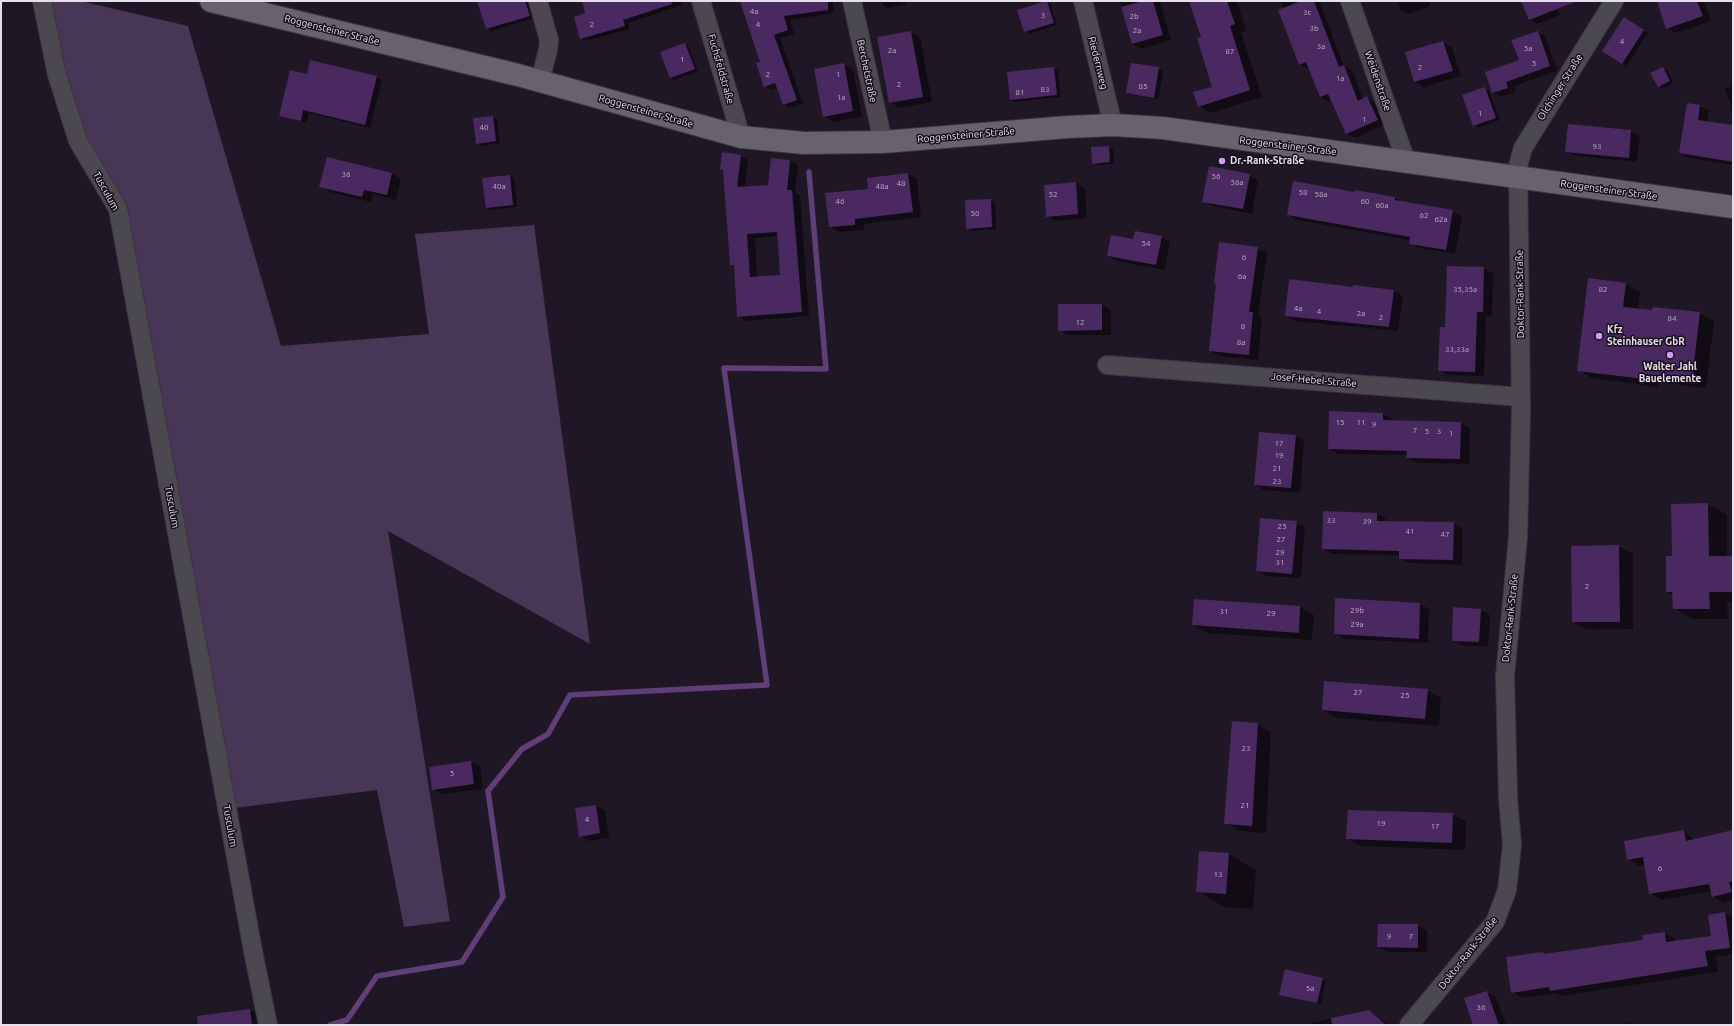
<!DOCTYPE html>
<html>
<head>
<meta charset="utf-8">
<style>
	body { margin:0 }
	#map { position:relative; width:1734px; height:1026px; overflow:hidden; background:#201726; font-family:Ubuntu,sans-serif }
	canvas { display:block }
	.frame { position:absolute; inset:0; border:2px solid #e6e0eb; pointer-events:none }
</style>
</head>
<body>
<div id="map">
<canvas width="1734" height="1026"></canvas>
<div class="frame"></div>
</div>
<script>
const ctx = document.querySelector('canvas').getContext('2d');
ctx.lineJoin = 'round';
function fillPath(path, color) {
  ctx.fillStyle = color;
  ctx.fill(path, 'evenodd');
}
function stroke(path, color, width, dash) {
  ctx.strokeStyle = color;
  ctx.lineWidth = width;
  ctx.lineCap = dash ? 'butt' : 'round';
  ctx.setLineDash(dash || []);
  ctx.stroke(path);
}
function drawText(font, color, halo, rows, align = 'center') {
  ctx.font = font + ' Ubuntu,sans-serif';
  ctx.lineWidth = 3;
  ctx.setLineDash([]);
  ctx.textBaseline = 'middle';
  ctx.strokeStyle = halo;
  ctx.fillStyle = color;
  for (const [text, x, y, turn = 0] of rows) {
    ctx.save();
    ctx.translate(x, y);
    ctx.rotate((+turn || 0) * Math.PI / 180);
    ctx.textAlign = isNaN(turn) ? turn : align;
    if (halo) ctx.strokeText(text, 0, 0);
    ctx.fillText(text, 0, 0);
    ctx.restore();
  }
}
const green = new Path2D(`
	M49 1H80L188 26 281 346 429 334 415 234 534 225 590 644 388 531 450 921 404 927 377 790 234 808 124 207 84 138 63 73Z`);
const shadow = new Path2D(`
	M478 1H529L534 18 491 31 487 28Z
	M584 1H680L682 5 628 23 630 29 586 41 581 38 586 14Z
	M745 1H833L834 13 790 20 794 34 780 38 803 104 790 108 784 104 778 88 771 90 765 86 761 63Z
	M881 1H906V4L888 8 882 4Z
	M1120 1H1160L1171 40 1142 49 1133 44Z
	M1190 1H1237L1246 31 1241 32 1262 97 1211 113 1199 106 1213 87 1202 38Z
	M1281 1H1319L1344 66 1352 70 1363 100 1367 97 1374 102 1385 124 1355 138 1347 133 1332 100 1328 101 1320 97 1310 68 1307 69 1300 65Z
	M1397 1H1429L1431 6 1408 14 1400 9Z
	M1522 1H1554L1560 15 1537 24 1529 20Z
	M1658 1H1704L1711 21 1676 33 1667 28Z
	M1047 2 1051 5 1057 25 1029 34 1025 31Z
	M1628 20 1648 33 1626 66 1622 63Z
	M911 32 920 37 932 102 899 108 890 102 878 38Z
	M1537 32 1545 36 1557 71 1514 86 1516 92 1501 97 1493 93 1520 61Z
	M1443 42 1452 47 1461 76 1424 87 1415 82 1406 52Z
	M685 44 689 47 698 71 675 80 670 78Z
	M843 64 853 69 862 116 833 122 824 116Z
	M1054 68 1058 71 1061 97 1015 102 1011 100Z
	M1159 68 1163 71 1158 99 1131 95 1127 92Z
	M1663 68 1667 70 1672 79V84L1663 89 1659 86Z
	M307 75 377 77 382 80 370 128 309 113 306 123 280 115Z
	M1733 86V111L1725 89Z
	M1485 88 1489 91 1500 120 1478 128 1474 125Z
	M1688 104 1700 106 1709 111 1707 122 1733 126V165L1689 158 1681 153Z
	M493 117 497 119 500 143 482 146 477 143Z
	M1631 131 1640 136 1637 162 1576 156 1566 151Z
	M1108 147 1113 149 1114 164 1097 165 1093 163Z
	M740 156 748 160 745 187 769 186 790 161 798 165 795 192 800 195 809 316 746 321 738 316 735 266 731 264 724 171 721 169ZM778 236 781 276 757 278 755 238Z
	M392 173 401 179 396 200 373 194 371 202 330 192 321 186Z
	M908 174 917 179 921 217 864 224V230L839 232 830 227Z
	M1249 175 1258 180 1252 214 1212 206 1203 201Z
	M510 176 514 178 517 207 491 210 487 207Z
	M1076 183 1085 189 1087 218 1056 221 1047 216Z
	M1395 198 1402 202 1453 211 1462 216 1455 254 1419 248 1410 243V240L1297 220 1288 215Z
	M991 200 995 202 996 229 972 231 967 228Z
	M1161 237 1170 242 1165 270 1117 261 1108 256 1134 240Z
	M1257 248 1267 253 1258 316 1262 318 1258 360 1220 356 1210 351Z
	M1448 267 1484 268 1493 274 1492 316H1486L1484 376 1448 375 1439 370 1446 328Z
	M1589 279 1626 284 1640 292 1638 310 1653 312 1654 308 1700 313 1714 321 1706 388 1658 382 1657 387 1592 378 1578 370Z
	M1353 288 1394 291 1403 296 1398 331 1295 321 1286 316Z
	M1102 305 1111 310V335H1068L1059 330Z
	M1383 414 1392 419V421L1461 423 1470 428 1469 464 1416 463 1407 457V455L1338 454 1329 448Z
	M1295 436 1304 441 1300 493 1264 490 1255 485Z
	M1708 504 1727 515V557H1733V602H1727L1728 619H1692L1674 608V596L1667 592 1673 557 1672 505Z
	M1377 514 1386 519V522L1454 523 1463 529 1462 565 1409 563 1400 558V555L1332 554 1323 548Z
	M1296 522 1305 527 1301 578 1266 576 1257 570Z
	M1619 546 1633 554V629L1587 630 1573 622Z
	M1336 599 1420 604 1429 609 1428 643 1344 639 1335 633Z
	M1195 600 1300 607 1314 615 1312 640 1207 633 1193 625Z
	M1480 610 1490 615 1488 647 1462 645 1453 640Z
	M1427 690 1441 698 1439 726 1337 718 1323 710Z
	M1257 724 1271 732 1266 833 1239 831 1225 823Z
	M471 762 480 767 483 789 442 794 433 789Z
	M596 806 605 811 609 838 589 841 580 836Z
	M1452 814 1466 822 1465 850 1361 846 1347 838Z
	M1684 831 1695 840 1733 832V900L1724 903 1713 896 1711 891 1661 900 1650 893 1645 865 1639 866 1628 859Z
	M1229 854 1256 870 1253 909 1224 907 1197 891Z
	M1725 913 1733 918V954L1716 957 1718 972 1561 996 1556 993 1523 998 1512 992 1543 953 1547 955 1644 941 1665 933 1675 939 1676 942 1712 937Z
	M1418 925 1427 931V952H1388L1378 947Z
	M1322 979 1326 981 1321 1004 1281 994Z
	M1487 992 1496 997 1506 1025H1474L1465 999Z
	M250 1010 264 1018V1025H214Z
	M1369 1011 1389 1025H1307V1024Z
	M1631 1023 1634 1025H1618Z`);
const stream = new Path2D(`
	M330 1025 347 1020 377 976 462 962 503 897 488 791 522 749 548 734 570 695 767 685 724 368 826 369 809 172`);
const building = new Path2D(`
	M477 1H525L530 16 486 29Z
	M582 1H671L672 4 623 20 625 26 580 39 574 17 585 13Z
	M740 1H828V10L784 16 788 30 774 35 797 100 783 105 775 83 764 87 756 63 760 62Z
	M1047 1 1054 23 1024 32 1017 10Z
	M1143 1H1153L1163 35 1132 44 1121 7Z
	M1189 1H1227L1235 24 1230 26 1250 90 1198 107 1193 92 1212 87 1197 38 1201 37Z
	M1301 1H1314L1339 67 1344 65 1358 101 1367 96 1378 120 1346 134 1328 94 1320 97 1306 62 1299 65 1278 10Z
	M1521 1H1575V2L1529 20Z
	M1657 1H1697L1703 16 1666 29Z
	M1624 17 1644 30 1622 64 1602 51Z
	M911 31 923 97 889 103 877 37Z
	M1538 31 1550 66 1506 82 1508 88 1492 93 1485 72 1519 60 1511 40Z
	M1443 41 1453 71 1414 82 1405 52Z
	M685 43 695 69 670 78 660 52Z
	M310 60 377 76 365 125 303 110 301 121 279 116 290 70 307 74Z
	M844 63 853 111 823 117 814 69Z
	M1131 63 1159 67 1154 98 1126 93Z
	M1054 67 1057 95 1010 100 1007 72Z
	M1663 67 1670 81 1658 87 1650 73Z
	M1485 87 1496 118 1473 126 1462 95Z
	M1687 103 1700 105 1698 120 1733 125V162L1679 153Z
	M493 116 496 141 476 144 473 118Z
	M1568 124 1631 130 1629 158 1565 152Z
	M1109 146 1110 162 1092 164 1091 147Z
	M722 152 741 155 737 187 768 185 771 158 790 160 787 190H792L802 312 737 317 734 265H730L723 170H720ZM777 232 780 275 750 277 747 234Z
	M327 157 392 173 387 195 364 190 362 197 319 187Z
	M1209 166 1250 174 1243 209 1202 202Z
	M908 173 913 212 855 219V225L829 227 825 193 868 189 867 178Z
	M510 175 513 205 486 208 482 178Z
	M1293 181 1355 192V190L1395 197V200L1453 210 1446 250 1409 244 1410 237 1287 215Z
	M1076 182 1078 214 1046 217 1044 185Z
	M991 199 992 227 966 229 965 200Z
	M1135 231 1162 236 1156 265 1107 256 1111 235 1133 239Z
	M1219 242 1258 247 1249 312H1253L1249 355 1209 351 1216 284 1214 283Z
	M1447 266 1484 267 1483 312H1477L1475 372 1438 371 1440 327H1445Z
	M1588 278 1626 283 1623 307 1652 310 1653 307 1700 312 1692 380 1644 374V379L1577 371Z
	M1289 279 1353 287V285L1394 290 1389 327 1285 316Z
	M1058 304H1102V330L1058 331Z
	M1329 411 1383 413V420L1461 422 1460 459 1406 458 1407 451 1328 449Z
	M1259 432 1296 435 1291 488 1254 485Z
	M1708 503 1709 556H1733V592H1709L1710 609H1673L1672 592H1666V556H1672L1671 504Z
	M1323 511 1377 513V521L1454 522 1453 560 1399 559V551L1322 549Z
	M1260 518 1297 521 1292 574 1256 571Z
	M1619 545 1620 622H1572L1571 546Z
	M1335 598 1420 603 1419 639 1334 634Z
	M1194 599 1300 606 1299 633 1192 625Z
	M1453 607 1481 609 1479 642 1452 641Z
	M1324 681 1428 689 1425 719 1322 710Z
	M1232 721 1258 723 1252 826 1224 824Z
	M471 761 474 784 432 790 429 767Z
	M596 805 600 833 579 837 575 808Z
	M1348 810 1453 813 1452 843 1346 839Z
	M1684 830 1686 841 1733 830V881L1729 882 1732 892 1712 897 1709 884 1649 894 1643 857 1627 860 1624 841Z
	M1199 851 1229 853 1226 894 1196 892Z
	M1725 912 1730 948 1705 951 1708 966 1550 991 1549 987 1511 993 1506 957 1543 952 1544 954 1643 940 1642 935 1665 932 1666 942 1711 936 1708 915Z
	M1378 924H1418V948L1377 947Z
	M1285 969 1323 978 1317 1003 1279 995Z
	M1487 991 1499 1025H1473L1464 998Z
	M250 1009 252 1025H198L197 1016Z
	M1369 1010 1386 1025H1332L1331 1018Z`);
const street = new Path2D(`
	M42 1 57 75 78 141 118 209 253 951 268 1025
	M538 1 549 40 548 50 540 81
	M701 1 741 137
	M852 1 883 142
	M1083 1 1113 125
	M1350 1 1406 161
	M1107 365 1521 397
	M1409 1025 1495 922 1507 890 1512 845 1508 798 1505 676 1518 537 1521 411 1518 166 1523 148 1614 1`);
const secondary = new Path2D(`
	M211 1 518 75 741 137 804 143 883 142 1068 127 1113 125 1163 128 1733 207`);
const markers = [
	[1222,161,4,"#d39cfc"],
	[1599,336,4,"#d39cfc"],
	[1670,355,4,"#d39cfc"]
];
const numberNames = [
	["4a",754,11],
	["3c",1307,12],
	["3",1043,15],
	["2b",1134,16],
	["2",592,24],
	["4",758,24],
	["3b",1314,28],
	["2a",1137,30],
	["4",1622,41],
	["3a",1321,46],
	["5a",1528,48],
	["2a",892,50],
	["87",1230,51],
	["1",682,59],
	["5",1534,63],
	["2",1420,67],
	["2",768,74],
	["1",838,74],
	["1a",1340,78],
	["2",899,84],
	["85",1143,86],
	["83",1045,89],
	["81",1020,92],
	["1a",841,97],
	["1",1480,113],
	["1",1364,119],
	["40",484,127],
	["93",1597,146],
	["36",346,174],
	["56",1216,176],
	["56a",1237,182],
	["48",901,183],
	["40a",499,186],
	["48a",882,186],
	["58",1303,192],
	["52",1053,194],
	["58a",1321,194],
	["46",840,201],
	["60",1365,201],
	["60a",1382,205],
	["50",975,213],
	["62",1424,215],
	["62a",1441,219],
	["54",1146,243],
	["6",1244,257],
	["6a",1242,276],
	["35,35a",1465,289],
	["82",1603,289],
	["4a",1298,308],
	["4",1319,311],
	["2a",1361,313],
	["2",1381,317],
	["84",1672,318],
	["12",1080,322],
	["8",1243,326],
	["8a",1241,342],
	["33,33a",1457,349],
	["15",1340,422],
	["11",1361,422],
	["9",1374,424],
	["7",1415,430],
	["5",1427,431],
	["3",1439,431],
	["1",1451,433],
	["17",1279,443],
	["19",1279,455],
	["21",1277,468],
	["23",1277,481],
	["33",1331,520],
	["39",1367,521],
	["25",1282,526],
	["41",1410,531],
	["47",1445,534],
	["27",1281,539],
	["29",1280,552],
	["31",1280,562],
	["2",1587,586],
	["29b",1357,610],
	["31",1224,611],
	["29",1271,613],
	["29a",1357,624],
	["27",1358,692],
	["25",1405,695],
	["23",1246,748],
	["5",452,773],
	["21",1245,805],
	["4",587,819],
	["19",1381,823],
	["17",1435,826],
	["6",1660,868],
	["13",1218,874],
	["9",1389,936],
	["7",1411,936],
	["5a",1310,988],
	["36",1481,1007]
];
const streetNames = [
	["Roggensteiner Straße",332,30,14],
	["Riedernweg",1098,63,76],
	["Fuchsfeldstraße",721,69,74],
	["Berchetstraße",867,71,78],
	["Weidenstraße",1378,81,71],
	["Olchinger Straße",1560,87,-58],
	["Roggensteiner Straße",646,111,16],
	["Roggensteiner Straße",966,135,-5],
	["Roggensteiner Straße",1288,146,7],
	["Roggensteiner Straße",1609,190,8],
	["Tusculum",106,191,61],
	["Doktor-Rank-Straße",1520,294,-91],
	["Josef-Hebel-Straße",1314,380,5],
	["Tusculum",172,507,80],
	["Doktor-Rank-Straße",1510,618,-84],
	["Tusculum",230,826,80],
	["Doktor-Rank-Straße",1468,953,-52]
];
const poiNames = [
	["Dr.-Rank-Straße",1230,161],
	["Kfz",1607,330],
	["Steinhauser GbR",1607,342],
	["Walter Jahl",1670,367,"center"],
	["Bauelemente",1670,379,"center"]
];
fillPath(green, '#483656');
fillPath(shadow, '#0007');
stroke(stream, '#5f3f76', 5.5);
fillPath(building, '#49295f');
stroke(street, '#3c3342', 20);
stroke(secondary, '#3c3342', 24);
stroke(street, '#4c4850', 18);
stroke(secondary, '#68616e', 22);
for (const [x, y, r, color] of markers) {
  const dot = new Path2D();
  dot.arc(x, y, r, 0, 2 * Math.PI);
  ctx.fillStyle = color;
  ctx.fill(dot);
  stroke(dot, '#160e1d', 1.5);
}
drawText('8px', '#bfb2c8', null, numberNames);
drawText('10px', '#e6e0eb', '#160e1d', streetNames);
drawText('bold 10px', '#e6e0eb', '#160e1d', poiNames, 'left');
</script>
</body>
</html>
